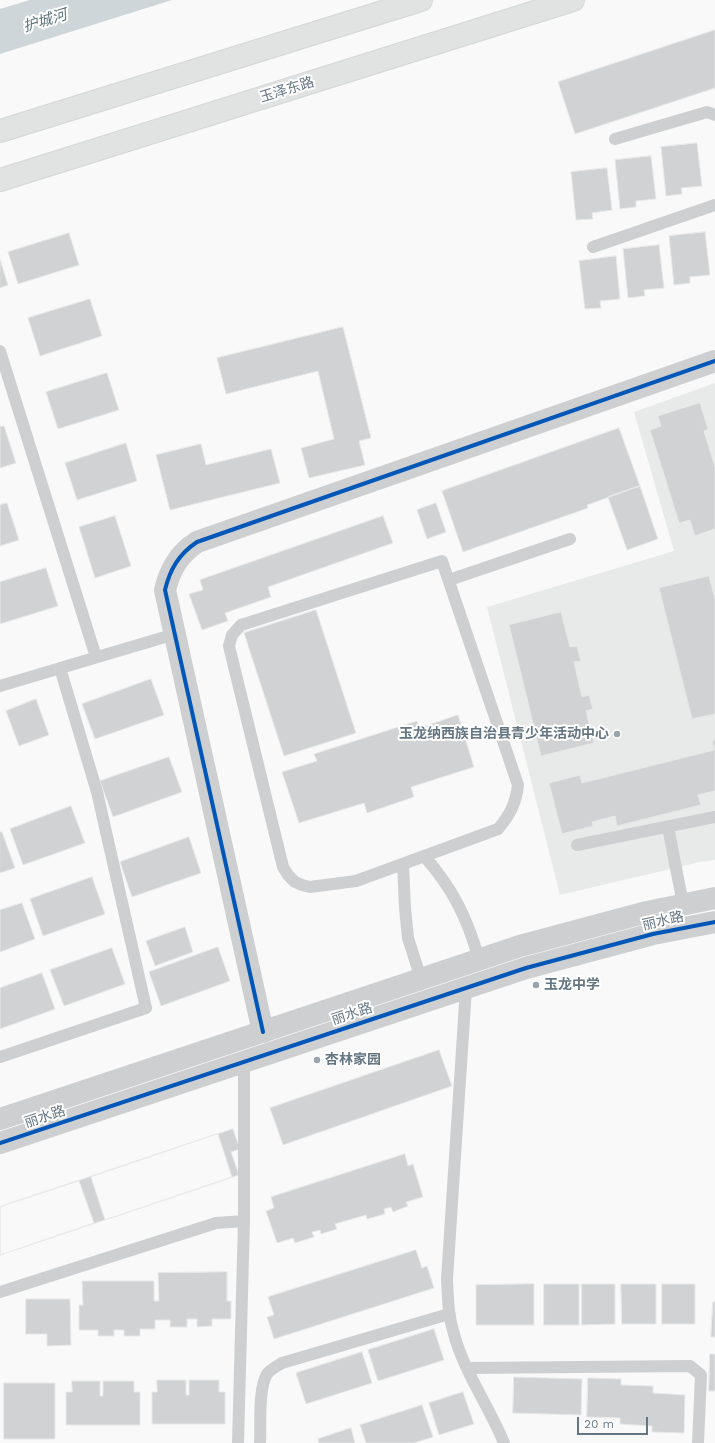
<!DOCTYPE html>
<html>
<head>
<meta charset="utf-8">
<style>
	body { margin:0 }
	#map { position:relative; width:715px; height:1443px; overflow:hidden; background:#f9f9f9; font-family:"Work Sans",sans-serif }
	canvas { display:block }
	.scale { position:absolute; left:577px; top:1417px; width:71px; height:18px; box-sizing:border-box; border:2px solid #657683; border-top:0; padding-left:5px; font-size:12px; line-height:14px; white-space:nowrap; color:#657683; -webkit-text-stroke:3px #fff; paint-order:stroke }
</style>
</head>
<body>
<div id="map">
<canvas width="715" height="1443"></canvas>
<div class="scale">20 m</div>
</div>
<script>
const ctx = document.querySelector('canvas').getContext('2d');
ctx.lineJoin = 'round';
function fillPath(path, color) {
  ctx.fillStyle = color;
  ctx.fill(path, 'evenodd');
}
function stroke(path, color, width, dash) {
  ctx.strokeStyle = color;
  ctx.lineWidth = width;
  ctx.lineCap = dash ? 'butt' : 'round';
  ctx.setLineDash(dash || []);
  ctx.stroke(path);
}
function drawText(font, color, halo, rows, align = 'center') {
  ctx.font = font + ' "Work Sans","Noto Sans SC",sans-serif';
  ctx.lineWidth = 4;
  ctx.setLineDash([]);
  ctx.textBaseline = 'middle';
  ctx.strokeStyle = halo;
  ctx.fillStyle = color;
  for (const [text, x, y, turn = 0] of rows) {
    ctx.save();
    ctx.translate(x, y);
    ctx.rotate((+turn || 0) * Math.PI / 180);
    ctx.textAlign = isNaN(turn) ? turn : align;
    if (halo) ctx.strokeText(text, 0, 0);
    ctx.fillText(text, 0, 0);
    ctx.restore();
  }
}
const built = new Path2D(`
	M715 383V860L700 862 560 895 487 607 674 551 634 412Z`);
const water = new Path2D(`
	M30 0H172L0 54V9Z`);
const building = new Path2D(`
	M715 30V88L575 134 558 82Z
	M697 143 702 186 681 188 682 194 666 196 661 147Z
	M651 156 656 199 636 201V207L620 209 615 160Z
	M607 168 612 210 592 213 593 219 576 220 571 172Z
	M705 232 710 275 690 277V283L674 285 669 236Z
	M69 233 79 265 18 284 8 252Z
	M659 245 664 288 644 290 645 296 628 298 623 249Z
	M616 256 620 299 600 301 601 308 585 309 579 261Z
	M0 259 8 285 0 288Z
	M90 299 102 336 40 356 28 318Z
	M343 327 371 438 359 441 365 465 309 478 301 448 334 439 318 371 226 394 217 358Z
	M107 373 119 410 58 429 46 392Z
	M700 403 708 429 704 431 715 467V529L695 536 690 520 679 523 650 430 661 426 658 416Z
	M4 426 16 463 0 468V427Z
	M619 428 640 486 587 505 588 508 463 552 442 491Z
	M126 443 137 481 77 500 65 463Z
	M201 444 206 465 271 449 280 483 170 510 156 455Z
	M640 486 658 539 627 550 608 497Z
	M7 503 19 540 0 546V505Z
	M436 503 446 532 427 539 417 510Z
	M115 516 131 566 95 578 79 527Z
	M383 516 393 543 268 587 271 597 225 613 228 621 202 630 189 594 203 590 200 580Z
	M46 568 58 606 0 624V582Z
	M709 576 715 599V714L692 719 659 588Z
	M316 610 356 733 284 756 244 633Z
	M561 612 570 647 577 646 581 661 574 662 582 697 589 695 593 709 586 711 594 743 541 756 509 625Z
	M151 679 164 715 95 739 82 704Z
	M36 699 49 735 19 746 6 711Z
	M458 715 474 767 411 787 414 797 367 813 364 803 299 823 282 772 317 761 314 754 417 721 419 728Z
	M715 740V791L698 795 701 805 617 826 615 816 592 822 593 826 562 834 549 783 580 775 582 783 714 750 712 741Z
	M169 757 182 792 113 817 100 781Z
	M71 806 85 843 23 865 10 829Z
	M0 832H2L15 868 0 873Z
	M189 837 201 873 132 897 120 862Z
	M92 877 105 914 43 936 30 899Z
	M22 903 35 939 0 952V910Z
	M185 927 193 952 155 966 146 941Z
	M218 947 230 981 161 1006 149 972Z
	M112 948 125 984 64 1006 50 970Z
	M42 973 55 1009 0 1029V988Z
	M439 1050 452 1086 283 1145 270 1108Z
	M233 1129 240 1149 231 1152 239 1175 0 1255V1207Z
	M218 1134 232 1177 105 1220 91 1177Z
	M405 1154 408 1166 413 1164 423 1197 406 1202 408 1206 393 1212 391 1207 384 1209 385 1214 367 1219 366 1215 335 1224 337 1229 321 1234 320 1230 312 1232 314 1237 295 1243 293 1238 277 1243 266 1211 274 1208 271 1197Z
	M79 1181 94 1223 0 1255V1207Z
	M416 1250 422 1268 427 1266 434 1288 274 1339 267 1317 274 1315 268 1297Z
	M227 1272V1301H231V1319H212V1326L197 1327V1319H187V1327H170V1320H155V1329H140V1336H124V1330H114V1336H98V1330H79V1305H83L82 1281H154V1301H159L158 1273Z
	M534 1284V1325H476V1285Z
	M544 1284H579V1325H544Z
	M582 1284H615V1324L582 1325Z
	M621 1284H656V1324H622Z
	M662 1284H695V1324H662Z
	M26 1299H70L71 1345 47 1346V1334H26Z
	M713 1302H715V1337H711Z
	M434 1329 444 1360 378 1381 368 1350Z
	M362 1352 372 1383 306 1404 296 1373Z
	M710 1354H715V1391H709Z
	M514 1377 582 1379 581 1415 513 1413Z
	M588 1378 621 1379V1385L653 1386V1393L685 1395 684 1433 652 1432V1426L620 1424V1418L587 1417Z
	M157 1380H186V1395H189V1380H219V1392H225V1424H152V1392H157Z
	M72 1381H100V1396H103V1381H134V1392H140V1425H66V1392H72Z
	M4 1383H55V1439H4Z
	M463 1392 474 1424 439 1435 429 1403Z
	M422 1405 433 1437 414 1443H366L360 1425Z
	M351 1428 355 1443H319L318 1439Z`);
const service = new Path2D(`
	M615 139 707 112 715 115
	M593 247 715 205
	M0 351 96 657
	M442 561 518 785C516 803 510 815 498 829L356 881 310 887 302 885 295 882 288 875 283 867 229 646 232 635 241 625Z
	M449 580 570 539
	M0 686 175 634
	M668 827 683 904
	M577 845 715 817
	M424 856C452 887 468 919 479 960
	M403 864 405 908 408 938 421 979
	M466 988 447 1279C448 1298 448 1316 454 1334 464 1372 489 1406 504 1443
	M0 1057 146 1008 97 792 60 668
	M0 1292 216 1223 244 1221
	M468 1368 690 1366 701 1375 698 1443
	M238 1443 244 1221V1062
	M260 1443C261 1425 258 1389 267 1374 271 1369 277 1366 282 1363L449 1314`);
const minor = new Path2D(`
	M263 1032 165 590C170 569 179 554 197 542L715 361`);
const tertiary = new Path2D(`
	M0 1119 520 946 647 912 715 898
	M0 1143 526 968 653 934 715 922`);
const primary = new Path2D(`
	M0 131 421 0
	M0 180 573 0`);
const cycleway = new Path2D(`
	M263 1032 165 590C170 569 179 554 197 542L715 361
	M0 1143 526 968 653 934 715 922`);
const markers = [
	[617,734,4,"#99a4ac"],
	[536,985,4,"#99a4ac"],
	[317,1060,4,"#99a4ac"]
];
const streetNames = [
	["玉泽东路",287,90,-17],
	["丽水路",663,921,-13],
	["丽水路",352,1014,-18],
	["丽水路",45,1117,-18]
];
const poiNames = [
	["玉龙纳西族自治县青少年活动中心",609,734,"right"],
	["玉龙中学",544,985],
	["杏林家园",325,1060]
];
const waterNames = [
	["护城河",45,21,-17]
];
fillPath(built, '#e8e9e9');
fillPath(water, '#ced6d9');
fillPath(building, '#d0d2d3');
stroke(building, '#e8e8e8', 1);
stroke(primary, '#d5d6d7', 24);
stroke(service, '#cecfd0', 12);
stroke(minor, '#cecfd0', 22);
stroke(tertiary, '#cecfd0', 22);
stroke(primary, '#e1e2e2', 22);
stroke(cycleway, '#0057b8', 4);
for (const [x, y, r, color] of markers) {
  const dot = new Path2D();
  dot.arc(x, y, r, 0, 2 * Math.PI);
  ctx.fillStyle = color;
  ctx.fill(dot);
  stroke(dot, '#fff', 1.5);
}
drawText('14px', '#657683', '#fff', streetNames);
drawText('bold 14px', '#657683', '#fff', poiNames, 'left');
drawText('italic 15px', '#60757c', '#fff', waterNames);
</script>
</body>
</html>
